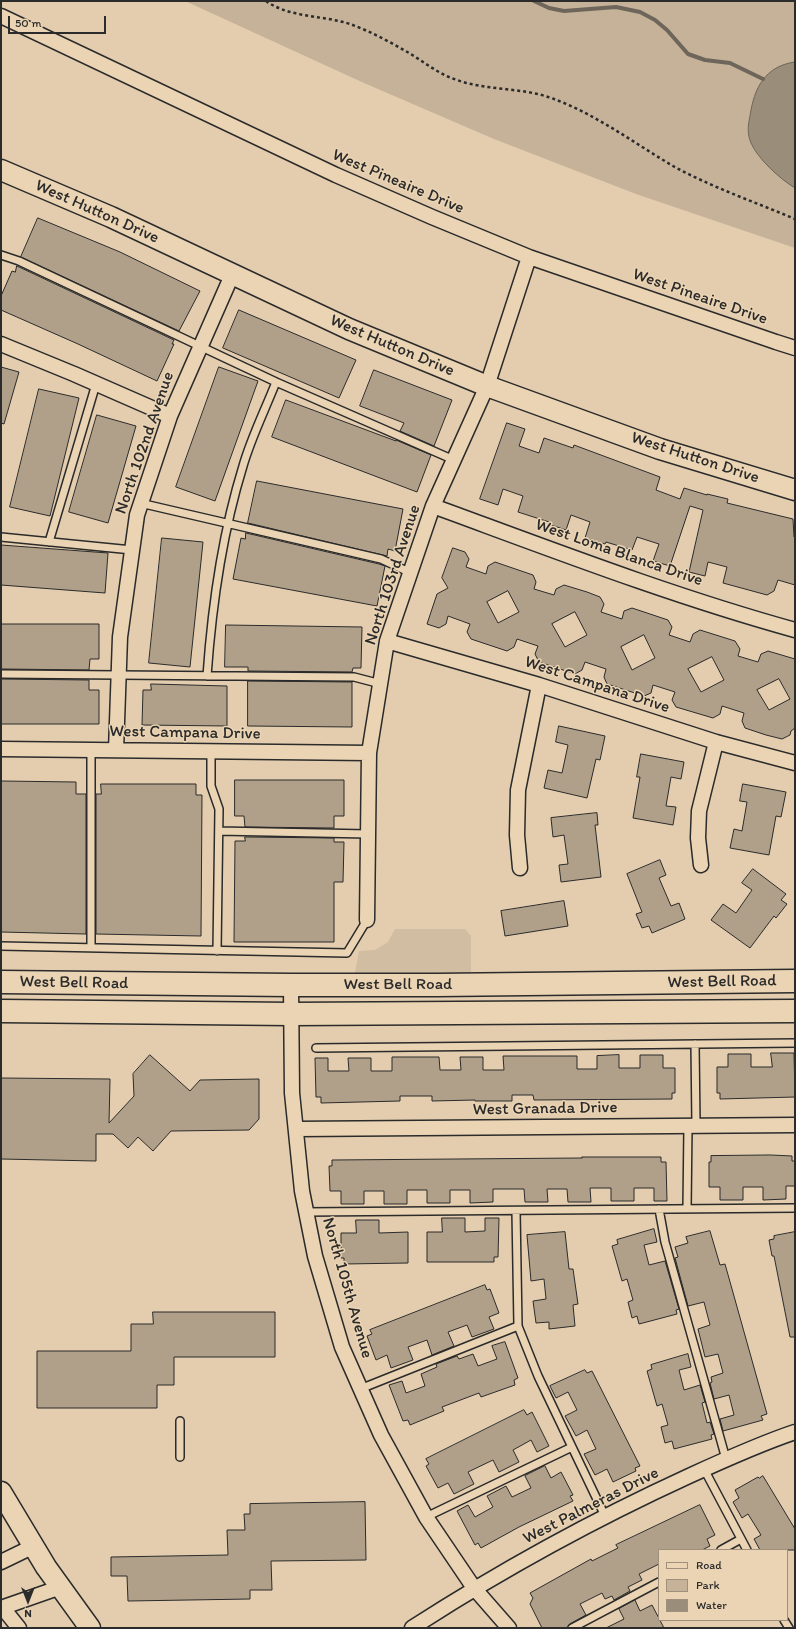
<!DOCTYPE html>
<html>
<head>
<meta charset="utf-8">
<style>
	body { margin:0 }
	#map { position:relative; width:796px; height:1629px; overflow:hidden; background:#e3cdae; font-family:Itim,sans-serif }
	canvas { display:block }
	.frame { position:absolute; inset:0; border:2px solid #2b2b2b; pointer-events:none }
	.legend { position:absolute; left:658px; top:1549px; width:130px; height:72px; box-sizing:border-box; background:#ebd4b3; border:1px solid #9e907d; margin:0; padding:5px 7px; list-style:none; font-size:12px; color:#2b2b2b }
	.legend li { display:flex; align-items:center; gap:8px; height:20px }
	.legend b { width:20px; border:1px solid #9e907d }
	.north { position:absolute; left:8px; top:1581px; width:40px; height:40px; -webkit-text-stroke:3px #ebd4b3; paint-order:stroke; rotate:180deg; font-size:11px; font-weight:700; line-height:16px; text-align:center; color:#2b2b2b }
	.north::after { content:''; display:block; margin:auto; width:14px; height:18px; background:#2b2b2b; clip-path:polygon(50% 0,100% 100%,50% 72%,0 100%) }
	.scale { position:absolute; left:8px; top:16px; width:98px; height:18px; box-sizing:border-box; border:2px solid #2b2b2b; border-top:0; padding-left:5px; font-size:12px; line-height:14px; white-space:nowrap; color:#2b2b2b; -webkit-text-stroke:3px #ebd4b3; paint-order:stroke }
</style>
</head>
<body>
<div id="map">
<canvas width="796" height="1629"></canvas>
<div class="frame"></div>
<ul class="legend">
<li><b style="height:5px;background:#ebd4b3"></b>Road</li>
<li><b style="height:11px;background:#c5b298"></b>Park</li>
<li><b style="height:11px;background:#9a8d79"></b>Water</li>
</ul>
<div class="north">N</div>
<div class="scale">50 m</div>
</div>
<script>
const ctx = document.querySelector('canvas').getContext('2d');
ctx.lineJoin = 'round';
function fillPath(path, color) {
  ctx.fillStyle = color;
  ctx.fill(path, 'evenodd');
}
function stroke(path, color, width, dash) {
  ctx.strokeStyle = color;
  ctx.lineWidth = width;
  ctx.lineCap = dash ? 'butt' : 'round';
  ctx.setLineDash(dash || []);
  ctx.stroke(path);
}
function drawText(font, color, halo, rows, align = 'center') {
  ctx.font = font + ' Itim,sans-serif';
  ctx.lineWidth = 3;
  ctx.setLineDash([]);
  ctx.textBaseline = 'middle';
  ctx.strokeStyle = halo;
  ctx.fillStyle = color;
  for (const [text, x, y, turn = 0] of rows) {
    ctx.save();
    ctx.translate(x, y);
    ctx.rotate((+turn || 0) * Math.PI / 180);
    ctx.textAlign = isNaN(turn) ? turn : align;
    if (halo) ctx.strokeText(text, 0, 0);
    ctx.fillText(text, 0, 0);
    ctx.restore();
  }
}
const built = new Path2D(`
	M395 929H465L471 936V973H355L359 951 375 950 388 942Z`);
const green = new Path2D(`
	M185 1H795V248L636 194 494 139 364 83Z`);
const water = new Path2D(`
	M795 62V188C780 179 758 159 751 143 747 134 748 125 750 116 754 88 765 66 795 62Z`);
const stream = new Path2D(`
	M534 1 549 8 564 11 616 7 640 12 655 20 667 30 688 54 705 60 730 63 763 79`);
const building = new Path2D(`
	M38 218 120 252 200 291 179 331 21 257Z
	M17 266 174 340 172 344H174L157 381 78 344 1 310V296L12 271 15 272Z
	M239 310 356 360 339 398 223 348Z
	M1 367 19 372 4 424 1 423Z
	M219 367 258 381 215 501 176 487Z
	M374 370 452 400 434 446 400 431 404 423 360 406Z
	M39 389 79 398 50 516 10 507Z
	M286 400 396 441V440L431 455 417 492 272 437Z
	M97 415 136 426 108 523 69 512Z
	M507 423 525 429 519 446 539 453 544 438 573 448 574 445 660 477 656 490 680 499 684 488 707 495V494L728 499 727 503 793 519 794 537 795 538V585L778 580 774 591 767 595 723 583 727 567 708 562 705 576 689 572 703 510 690 506 670 566 653 561 659 544 637 537 632 550 606 542 605 544 585 538 590 522 571 515 566 530 548 524 549 522 518 512 523 496 503 489 498 505 480 499Z
	M257 481 403 509 395 551 388 549 387 556 248 523Z
	M246 533 379 564 385 566 377 606 233 579 241 538 245 539Z
	M162 538 203 542 190 667 149 663Z
	M1 545 108 553 105 593 1 585Z
	M453 548 465 552 469 559 466 567 486 574 488 566 495 562 533 575 536 582 534 589 554 595 556 589 564 585 587 592 600 597 604 604 601 612 622 619 624 611 632 608 668 620 672 627 669 635 690 642 693 634 700 630 735 641 740 649 738 656 758 662 761 654 768 651 795 659V728L791 731 790 735 782 739 766 735 745 728 742 721 744 713 722 706 720 714 713 718 676 707 672 700 675 692 653 685 651 693 644 696 607 684 604 677 606 669 585 662 582 670 575 674 539 662 535 654 538 646 517 639 514 647 507 651 471 639 467 632 470 624 448 616 446 624 439 628 427 624 437 594 448 588 442 578ZM508 591 519 612 498 623 487 602ZM575 612 587 635 565 647 552 624ZM644 635 655 658 632 670 621 647ZM712 657 724 680 701 692 688 669ZM779 679 790 699 769 710 757 690Z
	M1 624H99V659H90L89 670 1 669Z
	M226 625 362 627 361 668H353L352 672 248 671V667H225Z
	M1 679 89 680V690H99V724H1Z
	M248 681 352 682V727L248 726Z
	M151 684 227 686V726L142 725 143 690H151Z
	M559 726 605 736 600 760 596 759 587 798 544 788 548 770 562 773 568 745 556 742Z
	M641 754 684 762 681 779 671 777 666 806 676 807 673 825 633 818 640 777H637Z
	M235 780H344V816H334V828L245 827 244 816H235Z
	M1 781 76 782V794H86V934L1 932Z
	M101 784H196V795H202L201 936 96 934V794H101Z
	M743 784 786 792 781 817 776 816 769 855 730 848 734 829 742 831 747 802 740 801Z
	M597 813 598 825H595L601 877 561 882 559 865 568 864 564 835 553 837 551 818Z
	M245 837 334 838V842H344L343 882H334V942H234L235 841H245Z
	M660 860 666 875 659 878 671 906 679 903 685 919 652 933 649 926 642 928 636 914 642 912 627 874Z
	M753 869 786 894 781 900 787 904 776 918 774 916 750 948 711 920 723 904 736 913 752 890 742 883Z
	M564 901 568 926 505 936 501 911Z
	M771 1053H794L795 1097 720 1099V1093H717V1067H728V1054H751V1067H772Z
	M150 1055 190 1091 200 1080 259 1079V1119L249 1130 171 1131 153 1151 138 1137 128 1148 113 1134H96V1161L1 1159V1078L110 1079 109 1123 134 1096 133 1074Z
	M619 1055V1068H640V1055H663V1068H675V1093H672V1099L534 1100 533 1095H512V1101H475V1100L432 1101V1096H400V1101L321 1103V1097H316L315 1058H328V1071H349L348 1058H371V1071H392V1057H439L440 1070H461L460 1057H483V1070H504L503 1056H577V1069H597V1056Z
	M771 1155 792 1156V1161H795V1186H786V1199L763 1200V1187H743V1200H720V1187H709V1162H711V1156Z
	M582 1157H661V1162H666L667 1201H654V1188H634V1201H611V1188H590L591 1202H568L567 1189H547L548 1202H525L524 1189H493V1202L470 1203V1190H450V1203H427V1190H407V1204H384V1191H364V1204H341V1191H330L329 1166H332V1160L582 1158Z
	M442 1218H465V1232L485 1231V1218H499L498 1257H494V1262H427V1232H442Z
	M356 1220H379V1233L408 1232V1263L344 1264V1258H341V1233H356Z
	M654 1229 657 1242 644 1245 649 1265 665 1261 679 1309 676 1310 677 1314 639 1324 637 1316 632 1318 628 1302 633 1300 627 1279 622 1281 612 1246 618 1244 617 1240Z
	M710 1231 720 1265 725 1264 767 1414 761 1416 763 1420 723 1431 720 1419 734 1415 729 1395 714 1399 710 1383 712 1382 711 1377 723 1373 718 1354 705 1357 698 1329 710 1325 704 1302 688 1306 675 1258 678 1257 675 1247 688 1243 686 1237Z
	M565 1232 569 1269H573L578 1304 573 1305 575 1326 549 1329V1322L536 1323 533 1301 546 1299 544 1279 531 1281 527 1235Z
	M795 1232V1337H790L774 1256H772L769 1240 774 1239V1236Z
	M485 1285 487 1290 490 1289 499 1313 489 1317 494 1329 472 1337 467 1325 448 1332 454 1346 432 1355 427 1340 408 1347 413 1360 391 1368 387 1355 376 1360 367 1336 372 1334 370 1330Z
	M153 1312H275V1357H174V1385H157V1408H37V1351H131V1324H153Z
	M505 1342 518 1378 514 1380 515 1385 481 1397 479 1393 442 1407 444 1411 410 1425 408 1420 403 1421 389 1385 402 1381 406 1393 425 1386 421 1374 437 1367 436 1364 457 1356 459 1359 473 1354 478 1366 497 1359 492 1346Z
	M688 1354 691 1367 679 1370 684 1390 700 1385 705 1402 702 1403 707 1423 710 1422 714 1434 711 1435 712 1439 674 1449 672 1441 665 1443 661 1427 668 1425 662 1404 657 1406 647 1371 652 1369 651 1365Z
	M585 1370 587 1373 592 1371 640 1466 635 1468 636 1471 613 1482 607 1469 595 1475 584 1454 596 1449 587 1430 576 1436 565 1416 577 1410 568 1392 556 1398 550 1386Z
	M524 1410 527 1415 532 1412 549 1446 537 1452 531 1440 513 1450 519 1462 499 1472 493 1460 468 1472 474 1484 454 1494 448 1483 438 1488 426 1466 429 1464 426 1459Z
	M545 1466 551 1478 561 1472 573 1495 570 1496 573 1501 519 1527 481 1548 478 1543 475 1545 457 1511 468 1505 475 1517 493 1507 487 1496 506 1486 512 1497 531 1488 525 1476Z
	M763 1476 795 1529V1550H760L754 1539 761 1535 748 1514 742 1518 733 1502 739 1498 735 1490 758 1477 759 1478Z
	M365 1502 366 1560 271 1561 272 1590H250V1599L128 1601 127 1576H111V1557L228 1555 227 1530H245L244 1514H250V1504Z
	M700 1505 715 1535 707 1539 710 1546 702 1550H659V1564L639 1574 642 1580 628 1587 630 1591 614 1600 612 1596 605 1599 602 1593 580 1604 586 1615 570 1624 567 1628H542L530 1604 533 1598 530 1593 591 1559 592 1561 618 1548 616 1545Z
	M635 1600 640 1611 652 1605 664 1628H606L624 1619 619 1609Z`);
const path = new Path2D(`
	M266 1C290 18 322 15 350 24 372 32 394 44 414 56 428 65 441 75 457 80 488 91 523 87 554 99 597 115 634 143 673 166 711 187 755 202 795 219`);
const lane = new Path2D(`
	M1 255 19 261 276 382 454 460
	M140 503 381 559 411 573
	M1 537 132 550
	M49 542 96 384
	M1 674 354 677 381 684
	M207 676C212 605 222 534 243 466 251 438 265 410 276 382
	M211 751V786L219 809 217 951
	M219 831 368 834
	M1 946 347 953 367 920
	M91 948V750
	M695 1044 696 1125
	M316 1048 795 1043
	M659 1209 665 1242 726 1459
	M687 1209 688 1126
	M516 1211 518 1326 538 1376 605 1516
	M306 1212 795 1208
	M360 1389 518 1326
	M180 1457V1421
	M704 1469 747 1550
	M426 1517 572 1447
	M721 1550 741 1539
	M784 1620 789 1628
	M572 1628 659 1582`);
const street = new Path2D(`
	M1 16 336 175 432 217 529 257 776 342 795 348
	M1 344 74 374 170 416
	M433 506C553 550 672 596 795 630
	M387 641 539 685 716 742 795 763
	M1 749 369 753
	M116 750 120 637 137 515 170 416 232 275
	M701 865 698 838 699 811 716 742
	M520 868 517 835 518 790 539 685
	M367 920 369 753 387 641 433 506 487 386 529 257
	M291 985 292 1093 302 1191 315 1256 342 1347 381 1435 426 1517 474 1588 509 1628
	M296 1129 795 1125
	M1 1562 34 1546
	M1 1608 61 1587
	M3 1608 19 1628
	M412 1628C500 1571 593 1520 689 1476 724 1460 759 1444 795 1432`);
const secondary = new Path2D(`
	M1 170 111 217 349 329 487 386 660 449 795 490
	M1 1492 46 1567 90 1628`);
const primary = new Path2D(`
	M1 982 291 985H437L795 981
	M1 1011 291 1014 795 1011`);
const streetNames = [
	["West Pineaire Drive",398,182,23],
	["West Hutton Drive",97,212,24],
	["West Pineaire Drive",700,297,19],
	["West Hutton Drive",392,346,23],
	["North 102nd Avenue",145,443,-71],
	["West Hutton Drive",695,458,18],
	["West Loma Blanca Drive",619,553,19],
	["North 103rd Avenue",393,575,-72],
	["West Campana Drive",597,685,18],
	["West Campana Drive",185,733,1],
	["West Bell Road",722,982,-1],
	["West Bell Road",74,983,1],
	["West Bell Road",398,985],
	["West Granada Drive",545,1109,-1],
	["North 105th Avenue",347,1288,74],
	["West Palmeras Drive",591,1506,-27]
];
fillPath(built, '#d1bda1');
fillPath(green, '#c5b298');
fillPath(water, '#9a8d79');
stroke(water, '#6e665a', 1);
stroke(stream, '#6e665a', 4);
fillPath(building, '#b0a089');
stroke(building, '#2b2b2b', 1);
stroke(lane, '#2b2b2b', 10);
stroke(street, '#2b2b2b', 17);
stroke(secondary, '#2b2b2b', 23);
stroke(primary, '#2b2b2b', 25);
stroke(path, '#2b2b2b', 2.5, [3, 3]);
stroke(lane, '#ebd4b3', 7);
stroke(street, '#ebd4b3', 14);
stroke(secondary, '#ebd4b3', 20);
stroke(primary, '#ebd4b3', 22);
drawText('17px', '#2b2b2b', '#ebd4b3', streetNames);
</script>
</body>
</html>
